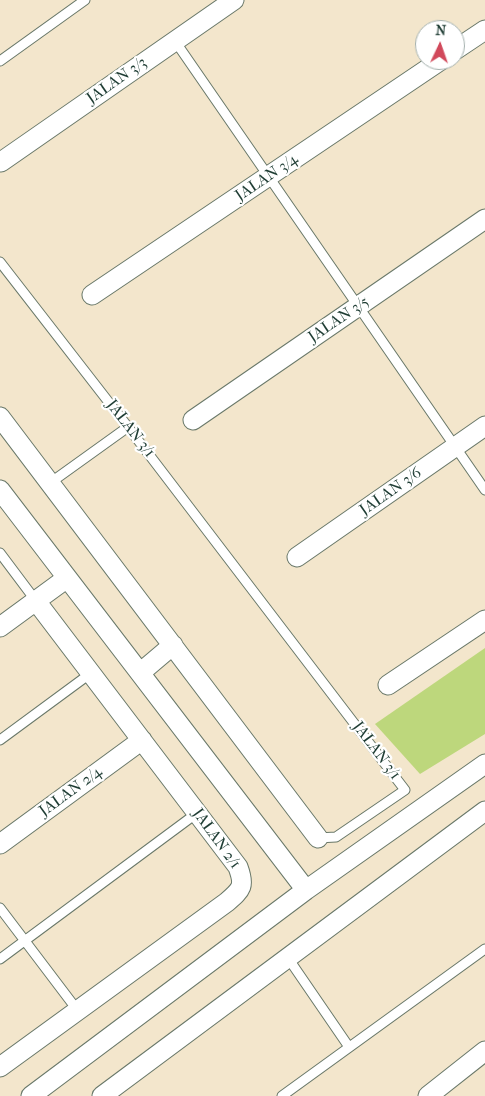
<!DOCTYPE html>
<html>
<head>
<meta charset="utf-8">
<style>
	body { margin:0 }
	#map { position:relative; width:485px; height:1096px; overflow:hidden; background:#f3e6cc; font-family:"IM FELL French Canon",serif }
	canvas { display:block }
	.north { position:absolute; left:415px; top:20px; width:50px; height:50px; box-sizing:border-box; background:#fff; border:1px solid #a5b1ae; border-radius:50%; rotate:3deg; font-size:14px; font-weight:700; line-height:20px; text-align:center; color:#1f3d34 }
	.north::after { content:''; display:block; margin:auto; width:18px; height:22px; background:#d1495b; clip-path:polygon(50% 0,100% 100%,50% 72%,0 100%) }
</style>
</head>
<body>
<div id="map">
<canvas width="485" height="1096"></canvas>
<div class="north">N</div>
</div>
<script>
const ctx = document.querySelector('canvas').getContext('2d');
ctx.lineJoin = 'round';
function fillPath(path, color) {
  ctx.fillStyle = color;
  ctx.fill(path, 'evenodd');
}
function stroke(path, color, width, dash) {
  ctx.strokeStyle = color;
  ctx.lineWidth = width;
  ctx.lineCap = dash ? 'butt' : 'round';
  ctx.setLineDash(dash || []);
  ctx.stroke(path);
}
function drawText(font, color, halo, rows, align = 'center') {
  ctx.font = font + ' "IM FELL French Canon",serif';
  ctx.lineWidth = 4.5;
  ctx.setLineDash([]);
  ctx.textBaseline = 'middle';
  ctx.strokeStyle = halo;
  ctx.fillStyle = color;
  for (const [text, x, y, turn = 0] of rows) {
    ctx.save();
    ctx.translate(x, y);
    ctx.rotate((+turn || 0) * Math.PI / 180);
    ctx.textAlign = isNaN(turn) ? turn : align;
    if (halo) ctx.strokeText(text, 0, 0);
    ctx.fillText(text, 0, 0);
    ctx.restore();
  }
}
const green = new Path2D(`
	M485 648V734L420 774 375 724Z`);
const lane = new Path2D(`
	M175 41 485 490
	M0 61 85 0
	M0 262 128 427 405 790 336 837 318 838
	M50 483 128 427
	M0 553 36 601
	M0 740 91 673
	M0 908 78 1011
	M288 958 349 1047
	M0 959 197 813
	M282 1096 485 949`);
const street = new Path2D(`
	M455 50 485 30
	M1 162 234 0
	M92 295 441 60
	M0 417 318 838
	M193 420 485 219
	M0 490 306 890
	M297 557 485 426
	M0 627 67 578
	M140 673 173 645
	M388 685 485 620
	M0 844 142 740
	M0 1067 227 902C242 889 245 886 238 867L36 601
	M31 1096 306 890 485 764
	M102 1096 485 811
	M428 1096 485 1051`);
const streetNames = [
	["JALAN 3/3",117,81,-35],
	["JALAN 3/4",267,178,-34],
	["JALAN 3/5",339,320,-34],
	["JALAN 3/1",130,429,52],
	["JALAN 3/6",391,492,-35],
	["JALAN 3/1",376,751,53],
	["JALAN 2/4",71,792,-36],
	["JALAN 2/1",216,839,54]
];
fillPath(green, '#bdd77c');
stroke(lane, '#697869', 11);
stroke(street, '#697869', 21);
stroke(lane, '#fff', 9);
stroke(street, '#fff', 19);
drawText('16px', '#1f3d34', '#fff', streetNames);
</script>
</body>
</html>
